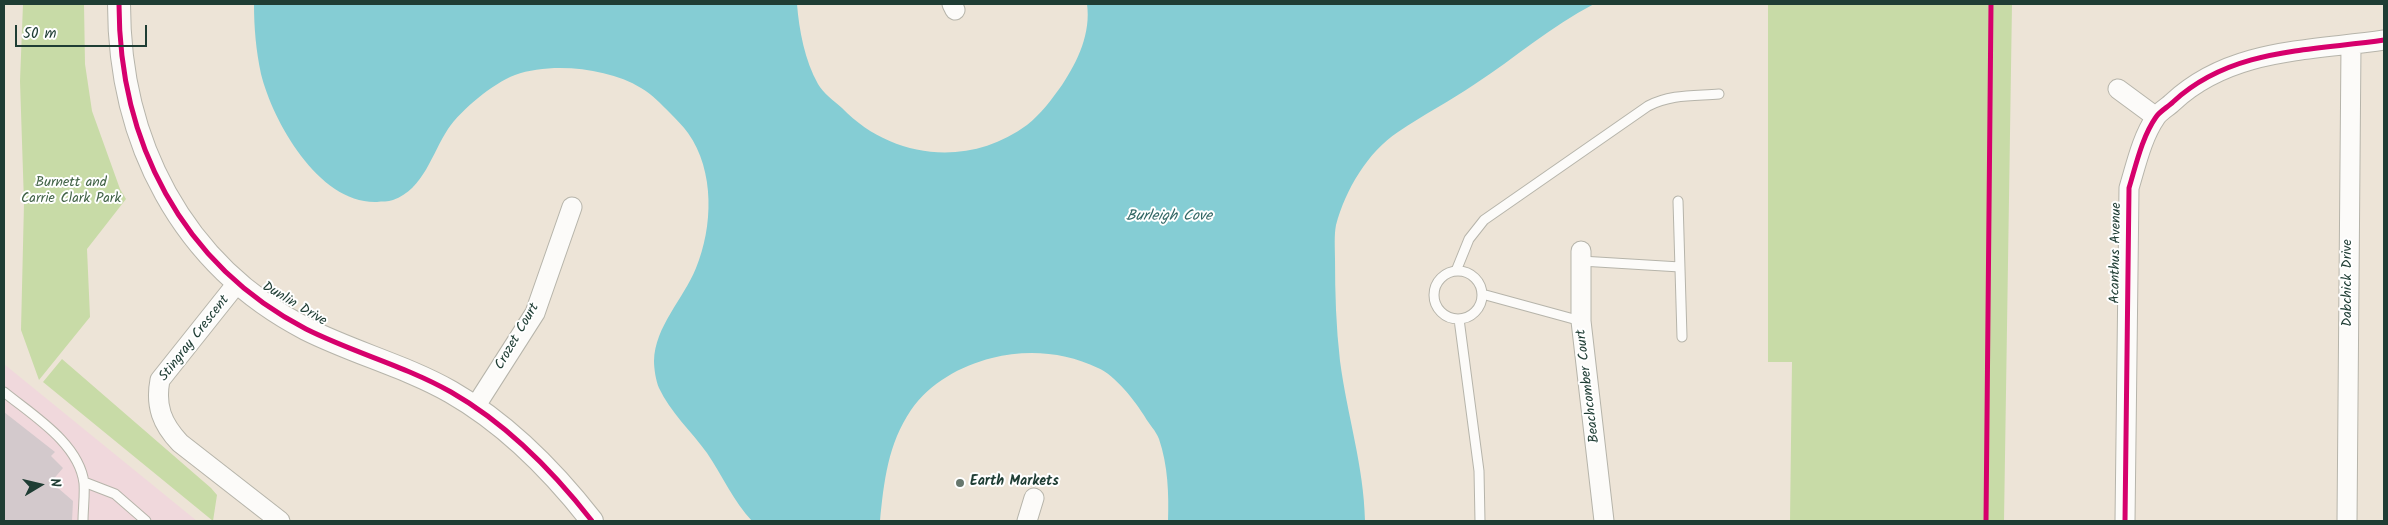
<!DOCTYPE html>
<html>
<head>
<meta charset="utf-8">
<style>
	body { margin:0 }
	#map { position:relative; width:2388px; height:525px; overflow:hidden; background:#ede4d7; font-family:Kalam,sans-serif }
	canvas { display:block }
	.frame { position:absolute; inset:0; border:5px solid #1f3d34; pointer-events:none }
	.north { position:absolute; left:15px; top:460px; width:50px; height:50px; -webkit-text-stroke:4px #fff; paint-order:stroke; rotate:81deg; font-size:14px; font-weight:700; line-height:20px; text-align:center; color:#1f3d34 }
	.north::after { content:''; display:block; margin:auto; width:18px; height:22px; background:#1f3d34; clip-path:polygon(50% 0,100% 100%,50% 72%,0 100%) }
	.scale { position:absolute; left:15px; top:25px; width:132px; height:22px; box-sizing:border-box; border:2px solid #1f3d34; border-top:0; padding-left:6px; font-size:15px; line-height:18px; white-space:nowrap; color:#1f3d34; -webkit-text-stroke:4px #fff; paint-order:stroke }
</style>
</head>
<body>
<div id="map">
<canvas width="2388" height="525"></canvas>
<div class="frame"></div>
<div class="north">N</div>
<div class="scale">50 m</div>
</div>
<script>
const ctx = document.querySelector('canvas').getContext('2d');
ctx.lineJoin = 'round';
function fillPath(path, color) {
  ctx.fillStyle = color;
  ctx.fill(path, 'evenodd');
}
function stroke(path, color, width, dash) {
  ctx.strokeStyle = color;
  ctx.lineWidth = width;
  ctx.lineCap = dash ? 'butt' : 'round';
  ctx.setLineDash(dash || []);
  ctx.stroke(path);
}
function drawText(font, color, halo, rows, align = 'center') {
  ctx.font = font + ' Kalam,sans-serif';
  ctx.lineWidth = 4;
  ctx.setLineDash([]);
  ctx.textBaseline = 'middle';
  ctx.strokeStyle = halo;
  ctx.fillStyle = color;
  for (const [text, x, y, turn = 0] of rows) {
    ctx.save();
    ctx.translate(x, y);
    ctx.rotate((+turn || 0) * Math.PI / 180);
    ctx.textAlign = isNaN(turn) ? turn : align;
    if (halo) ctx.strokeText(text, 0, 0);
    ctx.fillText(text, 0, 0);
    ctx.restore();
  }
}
const built = new Path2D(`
	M4 364 197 521H4Z`);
const green = new Path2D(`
	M23 4H84L85 64 92 111 120 189 126 199 87 249 90 317 39 380 21 330 24 203 20 81Z
	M1768 4H2012L2004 521H1790L1792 362H1768Z
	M62 359 211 488 217 495 213 521 43 382Z`);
const water = new Path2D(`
	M254 4H797C799 30 805 61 818 84 823 93 834 101 842 108 891 159 969 168 1027 125 1041 114 1052 99 1062 85 1078 61 1091 33 1087 4H1594C1551 26 1515 58 1475 84 1450 101 1423 115 1398 132 1367 153 1346 189 1336 225 1334 235 1335 248 1335 259 1335 293 1336 327 1340 361 1347 415 1364 466 1365 521H1168C1169 495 1168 465 1159 439 1156 431 1149 424 1145 417 1136 402 1115 375 1098 368 1065 352 1027 349 992 358 960 366 930 383 911 410 888 444 884 481 880 521H752C734 502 722 475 707 453 692 432 670 412 659 388 656 381 654 369 654 361 655 326 683 300 696 268 713 227 715 171 688 133 683 126 676 119 670 113 661 104 652 94 641 88 608 68 552 62 515 75 492 84 462 109 448 129 432 153 424 189 393 200 388 202 382 201 377 202 319 204 273 122 261 74 256 50 254 28 254 4Z`);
const building = new Path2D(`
	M4 412 55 452 51 456 63 468 51 482 73 501 72 521H4Z`);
const service = new Path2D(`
	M1678 201 1682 337
	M1581 261 1680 267
	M1456 271 1469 239 1484 220 1648 106C1671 94 1694 96 1719 94
	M1434 295a24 24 0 1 1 48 0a24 24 0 1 1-48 0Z
	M1482 294 1581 321
	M1459 319 1479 471 1480 521
	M4 392C32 415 79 443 84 483 85 495 83 509 83 521
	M84 482 115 494 146 521`);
const minor = new Path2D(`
	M952 4 955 10
	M2118 89 2156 117
	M1581 251V321L1604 521
	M238 282 160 380C155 406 162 424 180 443L280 521
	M475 407 535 313 572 207
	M1027 521 1034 498
	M2125 521 2129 188C2136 165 2142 137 2156 117 2160 111 2168 107 2173 102 2231 48 2310 51 2384 40
	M2347 521 2351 45`);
const tertiary = new Path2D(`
	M119 4C119 141 181 264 306 329 354 353 405 366 451 392 507 424 553 471 592 521`);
const cycleway = new Path2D(`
	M119 4C119 141 181 264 306 329 354 353 405 366 451 392 507 424 553 471 592 521
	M1986 521 1991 4
	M2125 521 2129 188C2136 165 2142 137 2156 117 2160 111 2168 107 2173 102 2231 48 2310 51 2384 40`);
const markers = [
	[960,483,5,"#67776d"]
];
const parkNames = [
	["Burnett and",71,184],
	["Carrie Clark Park",71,200]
];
const streetNames = [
	["Acanthus Avenue",2117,253,-89],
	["Dabchick Drive",2349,283,-90],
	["Dunlin Drive",294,305,31],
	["Crozet Court",518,337,-60],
	["Stingray Crescent",195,339,-52],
	["Beachcomber Court",1589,386,-97]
];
const poiNames = [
	["Earth Markets",970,483]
];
const waterNames = [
	["Burleigh Cove",1169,217]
];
fillPath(built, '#f0d8dc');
fillPath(green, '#c8dba7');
fillPath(water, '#85cdd4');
fillPath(building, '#d3c9cc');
stroke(service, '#b6b4aa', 11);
stroke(minor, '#b6b4aa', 21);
stroke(tertiary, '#b6b4aa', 24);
stroke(service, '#fcfbf9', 9);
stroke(minor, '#fcfbf9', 19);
stroke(tertiary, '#fcfbf9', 22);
stroke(cycleway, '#d6006c', 5);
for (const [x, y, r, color] of markers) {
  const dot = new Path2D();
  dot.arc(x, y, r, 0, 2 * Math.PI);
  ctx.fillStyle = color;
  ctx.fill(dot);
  stroke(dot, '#fff', 2);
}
drawText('14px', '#426347', '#fff', parkNames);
drawText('14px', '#1f3d34', '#fff', streetNames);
drawText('bold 14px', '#1f3d34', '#fff', poiNames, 'left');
drawText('italic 15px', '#306563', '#fff', waterNames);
</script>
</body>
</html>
